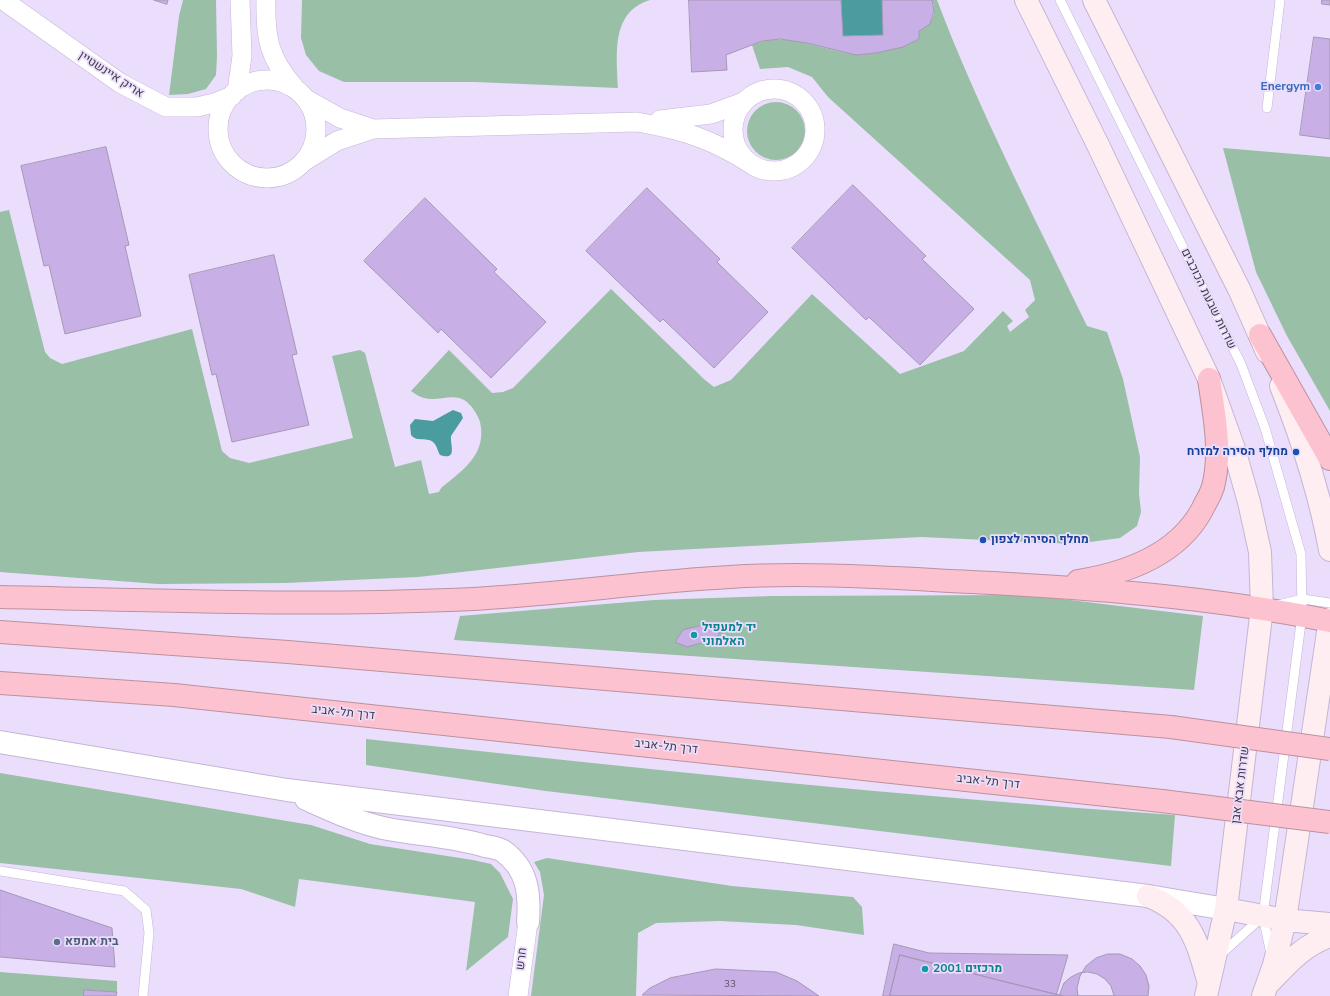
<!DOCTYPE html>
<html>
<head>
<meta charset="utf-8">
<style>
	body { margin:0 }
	canvas { display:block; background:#ebddfc }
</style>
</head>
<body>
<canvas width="1330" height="996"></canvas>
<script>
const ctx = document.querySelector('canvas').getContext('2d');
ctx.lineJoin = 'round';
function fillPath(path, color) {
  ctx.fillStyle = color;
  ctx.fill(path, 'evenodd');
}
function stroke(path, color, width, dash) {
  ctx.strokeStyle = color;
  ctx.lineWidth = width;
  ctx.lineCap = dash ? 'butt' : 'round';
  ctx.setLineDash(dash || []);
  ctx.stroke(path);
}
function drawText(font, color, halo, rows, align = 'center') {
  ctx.font = font + ' "Nunito Sans",Heebo,sans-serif';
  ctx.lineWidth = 3.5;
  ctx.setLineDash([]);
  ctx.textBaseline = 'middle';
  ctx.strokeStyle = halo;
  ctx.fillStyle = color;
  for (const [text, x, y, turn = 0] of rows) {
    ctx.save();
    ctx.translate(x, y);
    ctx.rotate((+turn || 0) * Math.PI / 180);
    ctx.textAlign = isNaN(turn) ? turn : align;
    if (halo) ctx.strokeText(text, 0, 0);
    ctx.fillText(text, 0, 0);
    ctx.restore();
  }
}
const green = new Path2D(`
	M183 0H216L217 56 216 75 206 89 188 94 169 95 179 16Z
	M302 0H650C610 12 617 56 618 88L475 82H344L319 71 306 55 301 38Z
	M932 0H937C979 111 1035 218 1087 326L1107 332 1123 379 1140 457 1139 494 1141 512 1137 526 1120 538 1075 544 921 537 638 552 418 577 285 583 158 584 0 572V212L9 210 45 352 50 358 62 364 192 329 222 451 230 458 249 463 353 438 332 356 360 350 365 353 395 467 421 460 429 494 439 492C441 486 447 484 452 479 471 464 486 448 480 422 478 415 471 404 464 400 452 393 437 402 424 398 420 397 415 394 411 391L449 350 492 393 503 392 513 388 611 289 705 380 714 387 731 380 812 294 900 374 964 351 1003 311 1013 321 1007 326 1010 332 1029 317 1025 310 1035 300 1030 280 828 97 812 77 788 67 760 69 752 45C785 30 820 50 854 54 870 56 904 46 919 39V31C931 25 938 14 932 0Z
	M747 131a29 29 0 1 1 58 0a29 29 0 1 1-58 0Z
	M1223 148 1330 157V411L1287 336 1256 272Z
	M1028 595 1203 616 1194 690 454 640 460 616 654 600 772 596Z
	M366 739C636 768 905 797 1175 815L1171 866 546 791 366 765Z
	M0 773 311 825 370 844 473 860 491 864 500 873 513 899 508 937 466 971 475 902 299 879 295 907 241 889 0 863Z
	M547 858 732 886 853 897 862 907 864 935 796 925 720 921 656 923 638 933 636 996H531L544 895 540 872 534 862Z
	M0 972 117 981V992L85 990 84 996H0Z`);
const water = new Path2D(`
	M821 0H900L901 37 822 39Z
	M453 410 461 413 463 418 451 436C450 445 458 461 440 455 438 452 437 446 434 443 428 436 417 443 411 435L410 425 415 419 433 421Z`);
const building = new Path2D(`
	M154 0H168L167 4Z
	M689 0H841L843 36 883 35 882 0H932L934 11 930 24 919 31V39L903 47 876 53 856 55 807 43 780 39 762 41 726 55 727 70 692 72Z
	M1322 0H1330V5L1322 4Z
	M1314 37 1330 39V139L1300 135Z
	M106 147 129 245 125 246 141 316 65 334 49 265 44 266 21 166Z
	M853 185 926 256 922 259 974 309 920 365 869 317 866 320 792 248Z
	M647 188 720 259 717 262 768 312 714 368 663 319 660 322 586 251Z
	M425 198 497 269 494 272 546 322 491 378 441 329 438 333 364 261Z
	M274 255 297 354 292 355 309 425 232 442 216 374 212 375 189 275Z
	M712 623H717L722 629 716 639 687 647 675 642 683 630Z
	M0 890 112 928 115 967 0 957Z
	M894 944 929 953 1068 955 1056 996H883Z
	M1108 954H1120L1132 959 1140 966 1146 975 1149 986 1148 996H1078L1077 988 1080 976 1086 966 1096 958Z
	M900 955 1006 982 1063 996H890Z
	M900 955 1006 982 1063 996H890Z
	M716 969 776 972 797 981 819 996 642 995 650 988 670 978Z
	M1088 972 1097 974 1105 979 1111 986 1114 996H1059L1064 983 1071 977 1079 973Z
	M84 990 117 992 116 996H84Z`);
const service = new Path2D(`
	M1060 0 1241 364 1265 428 1301 554 1302 615 1263 916 1271 954
	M1267 108 1280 0
	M1278 605 1303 599 1330 603
	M0 871 124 891 146 910 149 933 143 996
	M1220 955 1262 917`);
const minor = new Path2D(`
	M3 0 120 83 166 107H197L214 103 232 96
	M266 0C265 38 269 58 294 87
	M218 129a49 49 0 1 1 98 0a49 49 0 1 1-98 0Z
	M733 130a41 41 0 1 1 82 0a41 41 0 1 1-82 0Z
	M237 91 242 56 240 0
	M306 99 340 118 373 129
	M660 120 711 114 744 102
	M303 162 337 141 373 129 637 122C683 130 712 139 751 164
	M518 996 528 922`);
const tertiary = new Path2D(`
	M0 742 287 790 1148 896 1226 909
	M306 799C331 810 356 822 383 828 417 835 452 836 485 846 491 847 498 848 503 851 528 869 530 894 528 922`);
const secondary = new Path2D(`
	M1026 0 1098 145 1209 379 1234 449 1249 502 1260 552 1262 608 1226 909 1206 996
	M1094 0 1239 289 1267 352
	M1281 386C1302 439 1320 494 1330 550
	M1148 896C1190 912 1197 941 1208 980
	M1226 909 1285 920 1330 924
	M1271 981C1289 962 1304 945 1330 936
	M1263 996 1274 965 1285 920 1330 619`);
const motorway = new Path2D(`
	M1260 335 1330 459
	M1078 581C1128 573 1182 553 1205 504 1208 499 1211 493 1213 487 1222 452 1214 414 1209 379
	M0 597C150 600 299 606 449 600 543 597 636 582 730 577 810 572 890 578 971 582 1091 588 1212 597 1330 621
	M0 632 288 652 1171 727
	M0 683 174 695 1162 801`);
const motorwayBridge = new Path2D(`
	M1171 727 1330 749
	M1162 801 1330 822`);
const markers = [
	[1318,87,4,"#3f7fe0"],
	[1296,452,4,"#1a4fb4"],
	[983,540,4,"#1a4fb4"],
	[694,635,4,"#0f9aa8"],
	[57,942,4,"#5c6f8a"],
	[925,969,4,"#0f9aa8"]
];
const numberNames = [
	["33",730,985]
];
const streetNames = [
	["אריק איינשטיין",111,75,33],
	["שדרות שבעת הכוכבים",1208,299,64],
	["דרך תל-אביב",343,713,6],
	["דרך תל-אביב",666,747,6],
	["דרך תל-אביב",988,782,6],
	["שדרות אבא אבן",1241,785,-83],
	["חרש",522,959,-83]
];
const shopNames = [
	["Energym",1310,87]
];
const transitNames = [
	["מחלף הסירה למזרח",1288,452],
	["מחלף הסירה לצפון",991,540,"left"]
];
const cultureNames = [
	["יד למעפיל",702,628],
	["האלמוני",702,642],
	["מרכזים 2001",933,969]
];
const serviceNames = [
	["בית אמפא",65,942]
];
fillPath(green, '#99bfa6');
fillPath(water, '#4a9c9f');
fillPath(building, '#c8afe5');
stroke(building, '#a598b5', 1);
stroke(service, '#c4b6d4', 10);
stroke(minor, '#c4b6d4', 20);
stroke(tertiary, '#c4b6d4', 24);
stroke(secondary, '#c4b6d4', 24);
stroke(motorway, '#ba929f', 24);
stroke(service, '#fff', 9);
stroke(minor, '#fff', 19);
stroke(tertiary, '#fff', 22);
stroke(secondary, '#feedf1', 22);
stroke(motorway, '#fdc2d0', 22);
stroke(motorwayBridge, '#ba929f', 24, []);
stroke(motorwayBridge, '#fdc2d0', 22);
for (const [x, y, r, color] of markers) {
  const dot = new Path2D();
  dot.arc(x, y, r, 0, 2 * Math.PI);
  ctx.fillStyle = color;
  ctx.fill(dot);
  stroke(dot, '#ebddfc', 1.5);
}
drawText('10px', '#60566c', null, numberNames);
drawText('12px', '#3d3844', '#ebddfc', streetNames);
drawText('bold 12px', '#366cbe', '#ebddfc', shopNames, 'right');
drawText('bold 12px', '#164399', '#ebddfc', transitNames, 'right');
drawText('bold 12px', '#0d838f', '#ebddfc', cultureNames, 'left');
drawText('bold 12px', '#4e5e75', '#ebddfc', serviceNames, 'left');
</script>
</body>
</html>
